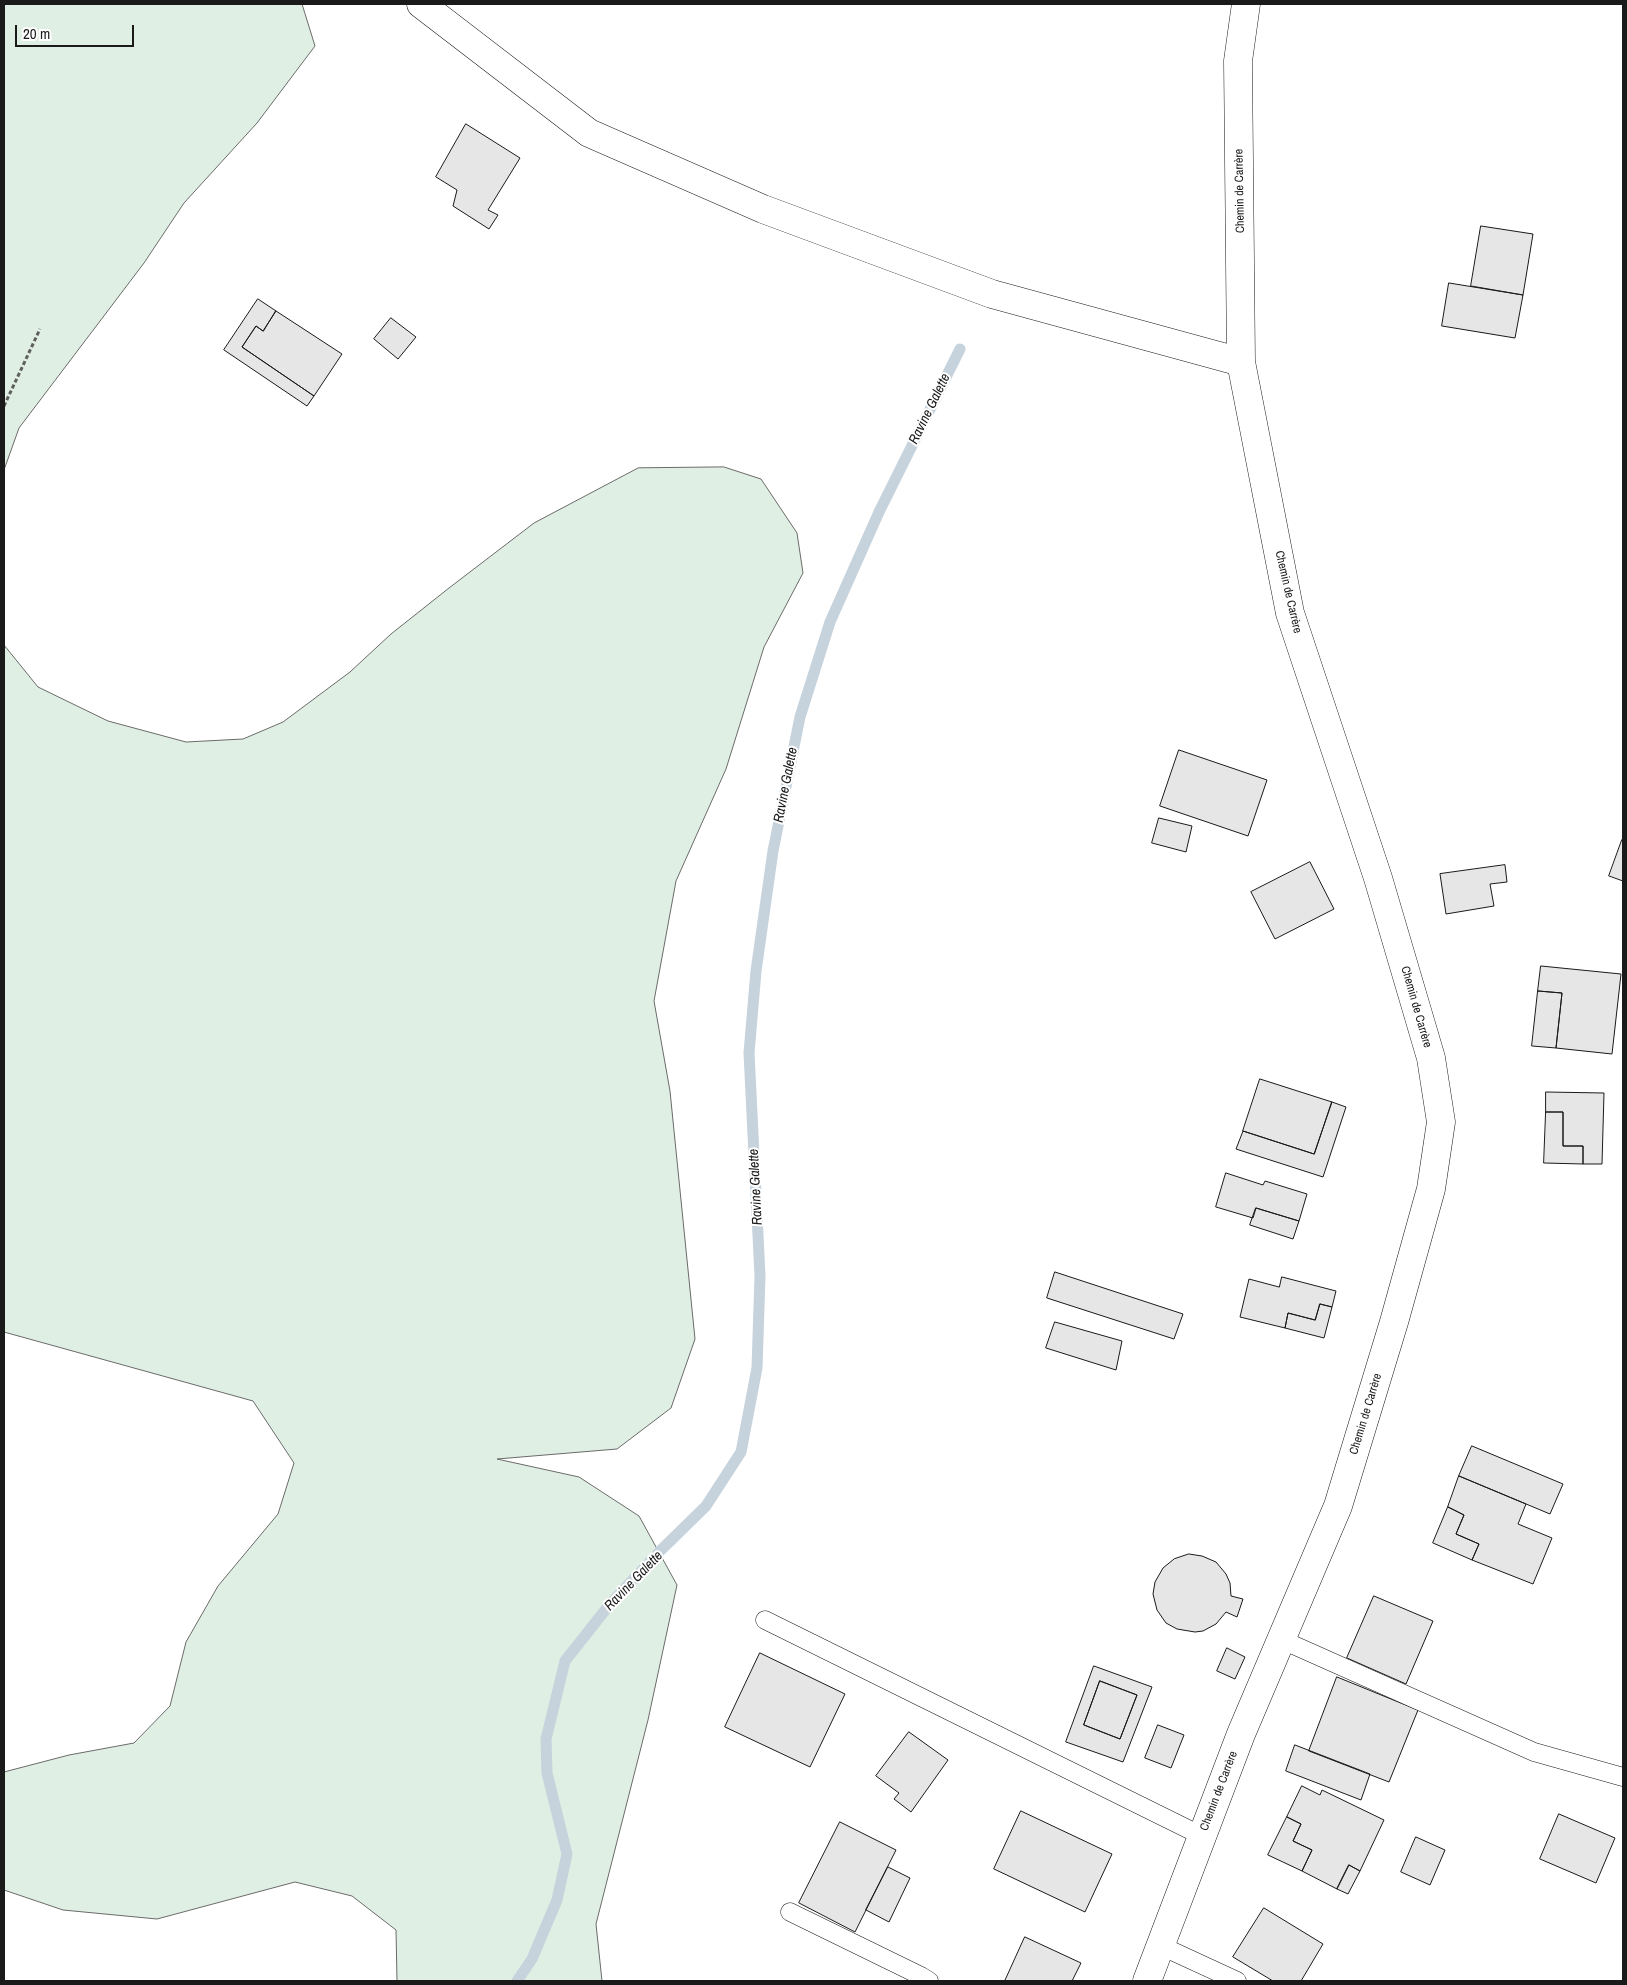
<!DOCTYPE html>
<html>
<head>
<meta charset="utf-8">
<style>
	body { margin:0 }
	#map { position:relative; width:1627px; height:1985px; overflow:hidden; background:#fff; font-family:"Archivo Narrow",sans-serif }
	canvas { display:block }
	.frame { position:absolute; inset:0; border:5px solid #1a1a1a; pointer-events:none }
	.scale { position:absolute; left:15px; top:25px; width:119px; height:22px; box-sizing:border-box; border:2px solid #1a1a1a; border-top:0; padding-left:6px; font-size:15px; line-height:18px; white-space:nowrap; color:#1a1a1a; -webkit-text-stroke:4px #fff; paint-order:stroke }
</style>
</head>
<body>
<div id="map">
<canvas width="1627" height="1985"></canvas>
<div class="frame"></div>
<div class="scale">20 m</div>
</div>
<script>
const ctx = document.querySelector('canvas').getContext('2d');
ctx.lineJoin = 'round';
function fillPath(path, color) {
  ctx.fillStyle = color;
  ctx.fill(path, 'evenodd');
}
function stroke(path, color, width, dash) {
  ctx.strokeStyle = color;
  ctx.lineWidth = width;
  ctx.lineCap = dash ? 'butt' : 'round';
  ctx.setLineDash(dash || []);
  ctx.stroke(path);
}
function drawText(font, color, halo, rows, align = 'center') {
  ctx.font = font + ' "Archivo Narrow",sans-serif';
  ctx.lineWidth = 4;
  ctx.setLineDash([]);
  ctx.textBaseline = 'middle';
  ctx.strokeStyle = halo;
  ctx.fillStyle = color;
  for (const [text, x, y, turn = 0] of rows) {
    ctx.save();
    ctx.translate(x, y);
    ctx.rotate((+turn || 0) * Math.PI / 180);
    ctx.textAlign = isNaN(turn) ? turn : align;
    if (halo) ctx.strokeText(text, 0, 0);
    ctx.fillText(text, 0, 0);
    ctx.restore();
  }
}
const green = new Path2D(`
	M4 4H302L315 46 257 123 184 203 144 263 19 428 4 470Z
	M724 467 761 479 797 533 803 573 764 647 726 769 676 881 654 1001 670 1091 695 1339 671 1408 617 1449 497 1459 579 1477 639 1516 677 1585 648 1720 596 1924 602 1981H397L396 1930 352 1896 295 1882 157 1919 63 1910 4 1890V1772L69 1755 134 1743 170 1706 186 1642 218 1586 278 1514 294 1463 253 1401 4 1332V645L38 687 108 721 186 742 243 739 283 722 350 672 391 634 449 588 534 523 638 468Z`);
const stream = new Path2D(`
	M517 1981 532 1959 557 1900 567 1854 547 1773 546 1739 565 1661 610 1604 660 1551 706 1506 741 1452 757 1368 760 1276 749 1053 756 971 773 851 800 717 830 622 879 512 960 349`);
const building = new Path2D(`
	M466 124 520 158 488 210 498 215 489 229 453 206 457 190 436 177Z
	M1481 226 1533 234 1523 295 1471 286Z
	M1449 283 1523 295 1515 338 1442 326Z
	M258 299 276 311 263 331 256 326 242 347 314 396 307 406 224 350Z
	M276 311 342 354 314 396 242 347 256 326 263 331Z
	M391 318 416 337 398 359 374 339Z
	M1179 750 1267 780 1248 836 1160 806Z
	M1159 818 1192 826 1186 852 1152 843Z
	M1622 840 1623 841V881L1609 876Z
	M1310 862 1334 909 1275 939 1251 892Z
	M1505 865 1507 882 1490 884 1494 906 1446 914 1440 874Z
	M1541 966 1621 974 1612 1054 1556 1048 1562 993 1538 991Z
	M1538 991 1562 993 1556 1048 1532 1046Z
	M1260 1079 1332 1102 1314 1154 1243 1131Z
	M1546 1092 1604 1093 1602 1164H1583V1146H1563V1112H1546Z
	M1332 1102 1346 1107 1323 1177 1236 1149 1243 1131 1314 1154Z
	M1546 1112H1563V1146H1583V1164L1544 1163Z
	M1226 1173 1263 1185 1265 1181 1307 1194 1299 1221 1256 1208 1253 1218 1216 1207Z
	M1256 1208 1299 1221 1293 1239 1250 1225Z
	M1055 1272 1183 1314 1174 1339 1047 1298Z
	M1282 1277 1336 1291 1332 1307 1320 1304 1315 1320 1288 1313 1285 1328 1240 1317 1249 1279 1279 1287Z
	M1320 1304 1332 1307 1324 1338 1285 1328 1288 1313 1315 1320Z
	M1055 1322 1122 1341 1116 1370 1046 1348Z
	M1472 1446 1563 1484 1550 1514 1459 1476Z
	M1459 1476 1526 1504 1518 1524 1552 1538 1533 1584 1472 1560 1479 1544 1456 1534 1464 1515 1448 1507Z
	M1448 1507 1464 1515 1456 1534 1479 1544 1472 1560 1433 1543Z
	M1189 1554 1202 1556 1216 1562 1226 1574 1230 1583 1231 1596 1243 1599 1237 1617 1226 1612 1216 1624 1203 1631 1195 1632 1177 1629 1166 1623 1157 1610 1153 1594 1155 1582 1163 1568 1174 1559Z
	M1374 1596 1433 1621 1406 1684 1347 1658Z
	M1227 1648 1245 1657 1235 1679 1217 1671Z
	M760 1653 845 1694 810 1767 725 1727Z
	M1094 1666 1152 1687 1123 1762 1066 1742ZM1100 1681 1137 1695 1120 1739 1084 1725Z
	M1337 1677 1418 1710 1389 1782 1309 1751Z
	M1100 1681 1137 1695 1120 1739 1084 1725Z
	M1158 1725 1184 1735 1171 1768 1145 1758Z
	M909 1732 948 1760 911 1812 894 1799 899 1793 876 1776Z
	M1295 1745 1370 1774 1361 1800 1286 1771Z
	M1302 1786 1320 1795 1322 1790 1384 1820 1360 1871 1349 1865 1337 1889 1302 1871 1312 1850 1293 1841 1301 1824 1287 1817Z
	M1021 1811 1112 1854 1085 1912 994 1869Z
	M1559 1814 1615 1838 1596 1883 1540 1859Z
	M1287 1817 1301 1824 1293 1841 1312 1850 1302 1871 1268 1855Z
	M840 1822 896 1850 855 1932 799 1903Z
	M1416 1837 1445 1850 1430 1885 1401 1872Z
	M1349 1865 1360 1871 1348 1894 1337 1889Z
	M888 1867 910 1878 889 1922 866 1910Z
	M1264 1908 1323 1944 1301 1981H1273L1233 1957Z
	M1025 1937 1081 1963 1072 1981H1005Z`);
const path = new Path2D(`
	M4 406 40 329`);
const service = new Path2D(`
	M765 1620 1202 1836
	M1280 1639 1534 1752 1623 1777
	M790 1912 921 1976 929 1981
	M1159 1945 1237 1981`);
const minor = new Path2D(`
	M421 4 589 133 763 209 992 294 1241 362
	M1147 1981 1241 1734 1338 1506 1394 1322 1431 1189 1441 1122 1431 1058 1378 878 1290 613 1241 362 1238 61 1246 4`);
const streetNames = [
	["Chemin de Carrère",1240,191,-91],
	["Chemin de Carrère",1288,592,77],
	["Chemin de Carrère",1416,1007,74],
	["Chemin de Carrère",1366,1414,-73],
	["Chemin de Carrère",1219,1791,-69]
];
const waterNames = [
	["Ravine Galette",930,409,-64],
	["Ravine Galette",786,785,-79],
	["Ravine Galette",756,1187,-93],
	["Ravine Galette",634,1581,-46]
];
fillPath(green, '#e0efe3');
stroke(green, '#6a6a6a', 1);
stroke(stream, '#c6d2dc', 11);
fillPath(building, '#e6e6e6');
stroke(building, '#1a1a1a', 1);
stroke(service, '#1a1a1a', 19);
stroke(minor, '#1a1a1a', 29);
stroke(path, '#5f5f5f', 3, [4, 2.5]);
stroke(service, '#fff', 18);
stroke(minor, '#fff', 28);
drawText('12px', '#1a1a1a', '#fff', streetNames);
drawText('italic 14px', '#1a1a1a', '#fff', waterNames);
</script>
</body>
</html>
